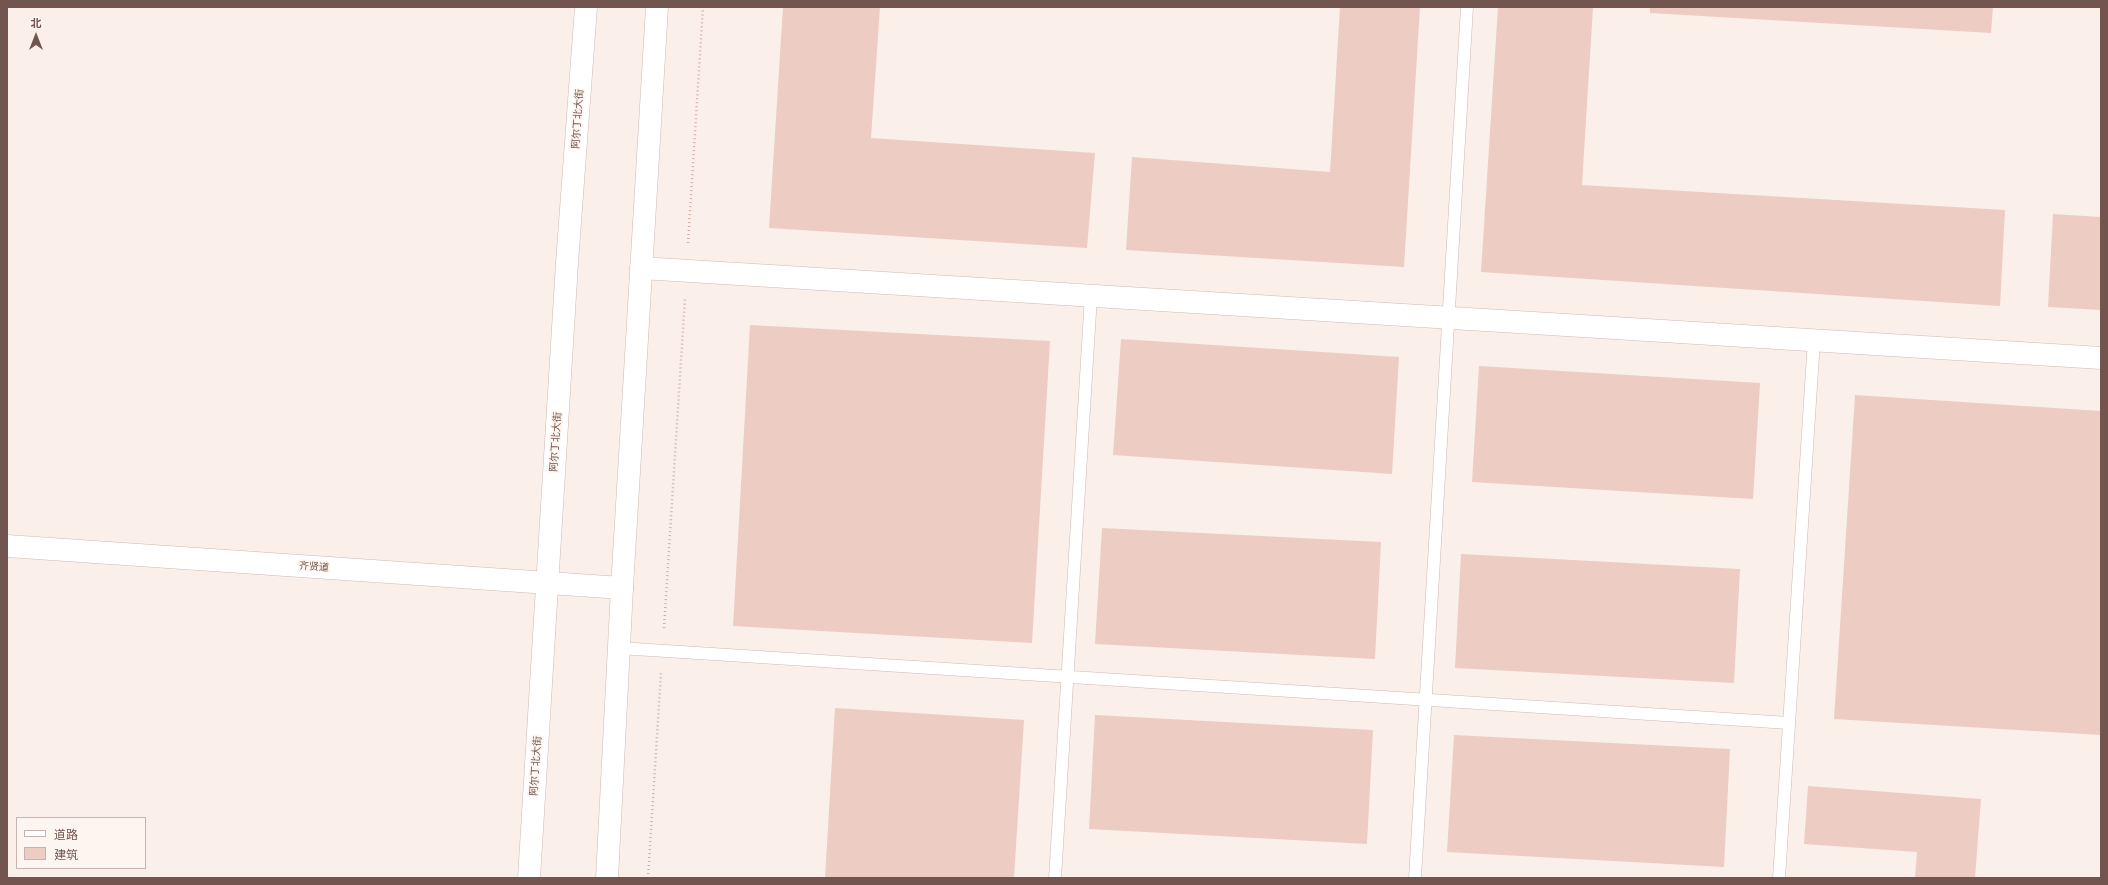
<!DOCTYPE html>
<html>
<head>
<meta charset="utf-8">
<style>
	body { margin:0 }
	#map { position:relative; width:2108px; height:885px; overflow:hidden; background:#faf0e9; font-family:"Fira Sans Condensed","Noto Sans SC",sans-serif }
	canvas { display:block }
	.frame { position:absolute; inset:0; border:8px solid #73554f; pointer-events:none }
	.legend { position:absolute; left:16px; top:817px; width:130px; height:52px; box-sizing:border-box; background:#fdf5ef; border:1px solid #c6b5af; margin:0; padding:5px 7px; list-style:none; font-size:12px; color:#73554f }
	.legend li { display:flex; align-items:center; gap:8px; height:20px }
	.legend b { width:20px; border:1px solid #c6b5af }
	.north { position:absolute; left:16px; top:16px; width:40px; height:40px; -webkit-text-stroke:3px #fdf5ef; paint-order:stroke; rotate:0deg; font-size:11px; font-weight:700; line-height:16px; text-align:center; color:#73554f }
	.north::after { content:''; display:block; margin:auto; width:14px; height:18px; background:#73554f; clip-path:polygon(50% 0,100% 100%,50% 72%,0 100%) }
</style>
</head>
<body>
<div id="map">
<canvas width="2108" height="885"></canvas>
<div class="frame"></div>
<ul class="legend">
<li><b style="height:5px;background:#fff"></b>道路</li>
<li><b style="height:11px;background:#edccc3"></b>建筑</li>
</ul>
<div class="north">北</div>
</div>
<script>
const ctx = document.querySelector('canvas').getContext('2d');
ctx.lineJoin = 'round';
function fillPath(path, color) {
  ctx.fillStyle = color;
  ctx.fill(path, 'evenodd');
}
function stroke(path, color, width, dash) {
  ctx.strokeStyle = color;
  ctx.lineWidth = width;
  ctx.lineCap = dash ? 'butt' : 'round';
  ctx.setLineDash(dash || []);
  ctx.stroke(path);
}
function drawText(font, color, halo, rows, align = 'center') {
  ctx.font = font + ' "Fira Sans Condensed","Noto Sans SC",sans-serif';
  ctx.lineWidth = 3.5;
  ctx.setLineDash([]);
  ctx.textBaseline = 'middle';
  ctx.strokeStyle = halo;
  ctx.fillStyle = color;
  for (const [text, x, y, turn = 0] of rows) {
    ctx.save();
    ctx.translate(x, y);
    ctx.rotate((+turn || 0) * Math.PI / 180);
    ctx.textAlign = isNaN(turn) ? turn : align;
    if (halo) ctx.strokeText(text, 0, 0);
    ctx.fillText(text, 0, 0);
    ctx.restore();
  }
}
const building = new Path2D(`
	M783 7H880L871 138 1095 153 1087 248 769 228Z
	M1340 7H1420L1404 267 1126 250 1132 157 1330 172Z
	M1498 7H1593L1582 185 2005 210 2000 306 1481 272Z
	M1650 7H1993L1991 33 1650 13Z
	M2053 214 2101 217V310L2048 307Z
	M750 325 1050 341 1032 643 733 626Z
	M1121 339 1399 357 1392 474 1113 455Z
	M1479 366 1760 383 1753 499 1472 482Z
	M1855 395 2101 411V735L1834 719Z
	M1102 528 1381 542 1375 659 1095 644Z
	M1461 554 1740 569 1734 683 1455 668Z
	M835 708 1024 720 1014 878H825Z
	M1095 715 1373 730 1367 844 1089 829Z
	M1454 735 1730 749 1724 867 1447 852Z
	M1808 786 1981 799 1975 878H1915L1917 852 1804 844Z`);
const path = new Path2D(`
	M688 243 703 7
	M664 628 685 298
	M648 878 661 673`);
const service = new Path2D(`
	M619 648 1789 723
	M1055 878 1091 296
	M1415 878 1467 7
	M1779 878 1814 340`);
const minor = new Path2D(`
	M641 268 2101 358`);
const tertiary = new Path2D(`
	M7 546 622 588`);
const secondary = new Path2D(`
	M529 878 567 263 586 7
	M607 878 622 588 657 7`);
const streetNames = [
	["阿尔丁北大街",578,119,-86],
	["阿尔丁北大街",556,442,-86],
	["齐贤道",314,567,4],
	["阿尔丁北大街",536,766,-86]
];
fillPath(building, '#edccc3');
stroke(service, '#ceb9b3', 13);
stroke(minor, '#ceb9b3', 23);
stroke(tertiary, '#ceb9b3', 23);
stroke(secondary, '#d0b8b1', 23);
stroke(path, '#d2afa6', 2.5, [1, 3]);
stroke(service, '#fff', 12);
stroke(minor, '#fff', 22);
stroke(tertiary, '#fff', 22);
stroke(secondary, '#fff', 22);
drawText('10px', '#73554f', '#fdf5ef', streetNames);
</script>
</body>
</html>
